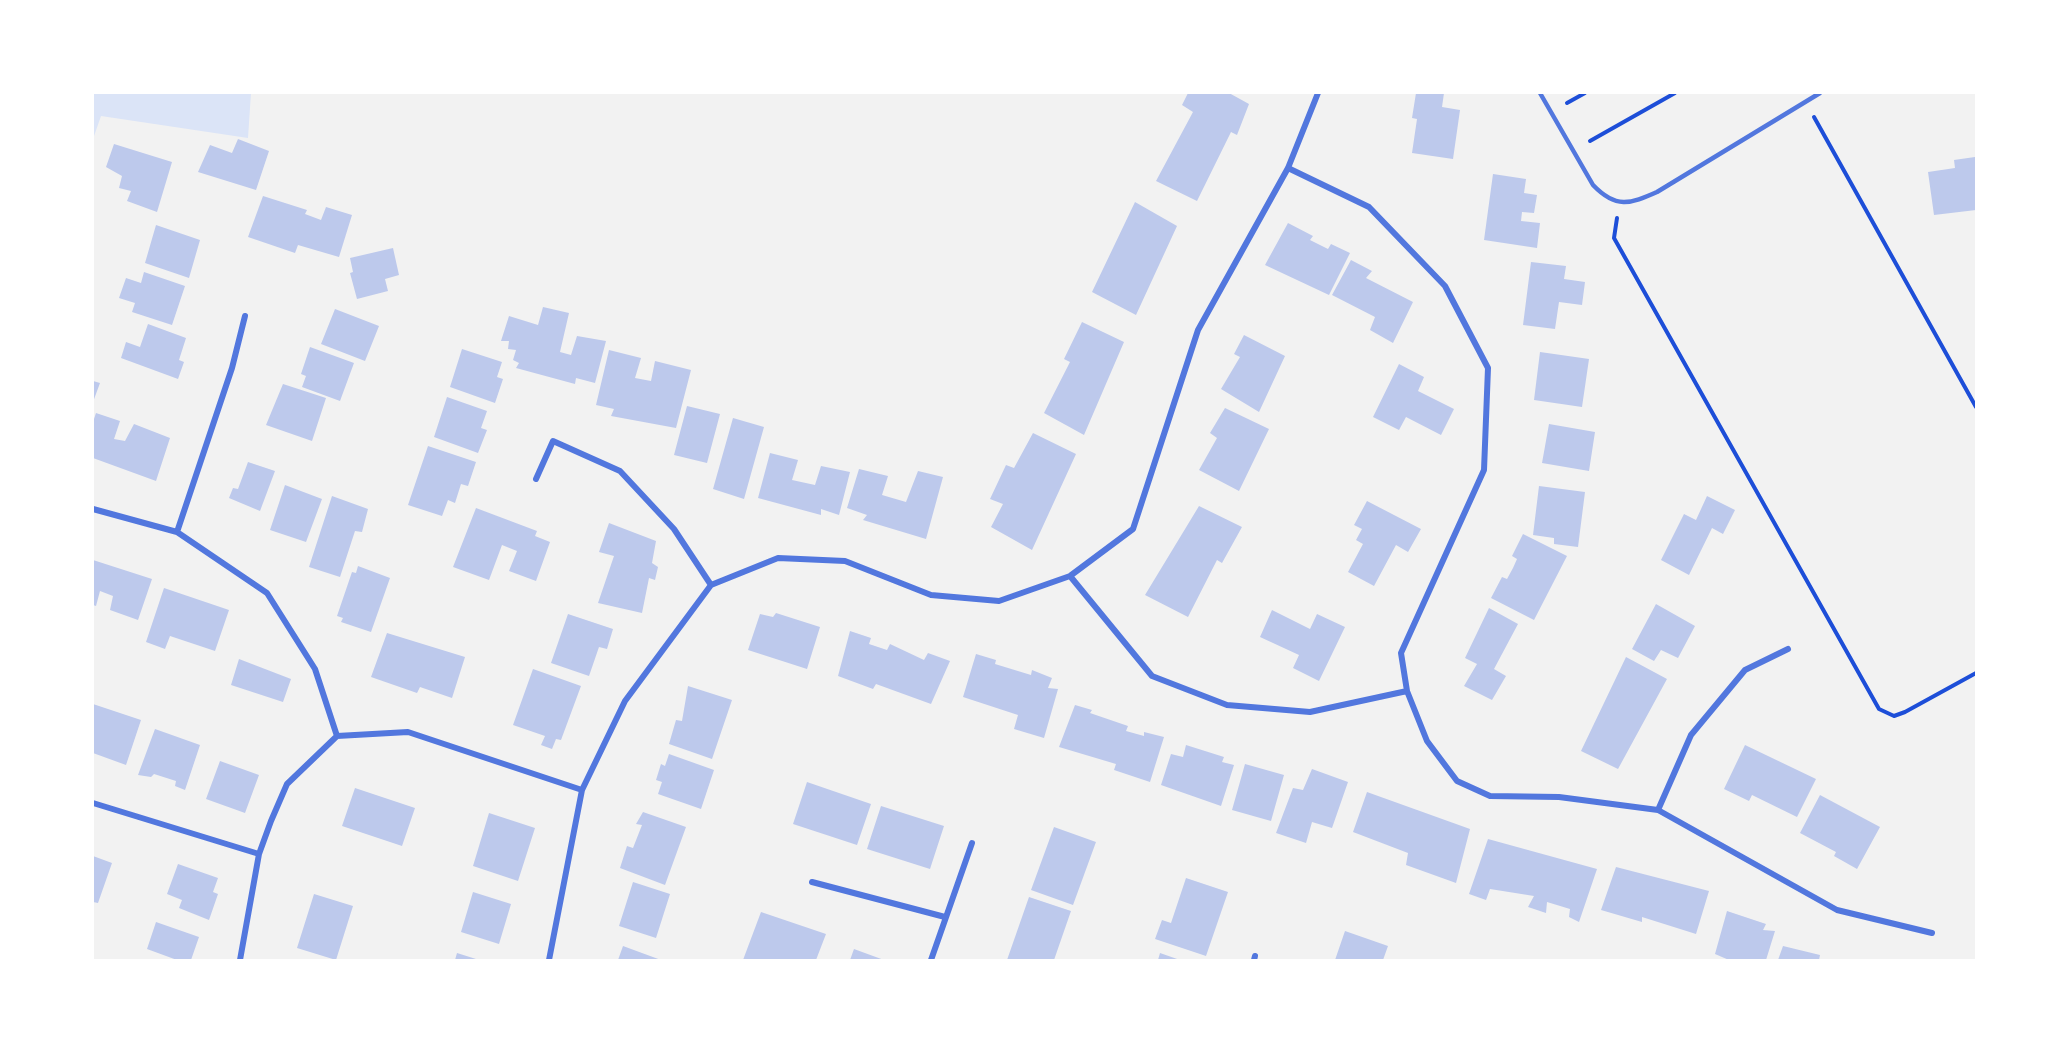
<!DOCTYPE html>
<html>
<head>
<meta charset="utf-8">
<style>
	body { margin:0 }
	#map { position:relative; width:2069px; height:1053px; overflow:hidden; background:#f2f2f2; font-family:Roboto,sans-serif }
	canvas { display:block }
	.frame { position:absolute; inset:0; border:94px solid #fff; pointer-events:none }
</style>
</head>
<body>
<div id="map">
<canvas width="2069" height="1053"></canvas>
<div class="frame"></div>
</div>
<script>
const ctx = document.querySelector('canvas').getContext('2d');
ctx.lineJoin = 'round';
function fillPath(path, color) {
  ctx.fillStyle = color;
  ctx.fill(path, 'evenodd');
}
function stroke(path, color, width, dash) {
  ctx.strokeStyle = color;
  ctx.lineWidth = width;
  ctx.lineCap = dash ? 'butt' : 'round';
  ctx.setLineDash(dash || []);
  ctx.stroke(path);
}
const green = new Path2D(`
	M93 93H251L248 138 101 116 93 139Z`);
const building = new Path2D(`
	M1188 93H1229L1249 104 1237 135 1231 132 1197 201 1156 181 1193 112 1182 105Z
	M1416 93H1444L1442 107 1460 110 1453 159 1412 153 1417 119 1412 118Z
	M238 139 269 151 256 190 198 172 210 145 232 153Z
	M114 144 172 162 157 212 127 201 131 191 119 188 122 176 106 167Z
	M1975 157 1976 210 1934 215 1928 172 1955 168 1954 160Z
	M1493 174 1526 179 1524 193 1537 195 1534 213 1522 212 1521 221 1540 223 1537 248 1484 240Z
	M263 196 307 210 305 214 321 220 326 207 352 215 339 257 298 245 295 253 248 237Z
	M1135 202 1177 226 1136 315 1092 292Z
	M1288 223 1313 236 1310 240 1328 249 1331 244 1350 253 1329 295 1265 265Z
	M156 225 200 240 189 278 145 263Z
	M393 248 399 275 385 279 388 291 357 299 350 273 353 272 350 258Z
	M1351 260 1372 271 1366 278 1413 302 1393 343 1370 330 1375 317 1332 295Z
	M1531 262 1566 266 1564 279 1585 282 1582 305 1559 302 1555 329 1523 325Z
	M144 272 185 286 172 325 132 312 135 303 119 298 126 278 141 283Z
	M543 307 569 313 560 352 571 355 577 336 606 341 595 383 576 378 575 384 516 368 519 363 513 360 516 350 508 349 509 341H501L509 316 538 325Z
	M335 309 379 326 365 361 321 344Z
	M1082 322 1124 342 1084 435 1044 413 1070 362 1064 359Z
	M148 324 186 338 179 360 184 362 178 379 121 358 126 342 140 347Z
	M1244 335 1285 356 1259 412 1221 389 1240 357 1234 354Z
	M310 347 354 363 340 401 302 387 306 376 301 374Z
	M462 349 502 362 497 377 503 379 495 403 450 387Z
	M609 350 641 358 635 378 651 381 655 361 691 370 676 428 611 416 614 409 596 405Z
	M1540 352 1589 359 1582 407 1534 400Z
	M1399 364 1424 377 1418 391 1454 409 1441 435 1406 417 1399 430 1373 417Z
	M93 381 100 383 93 402Z
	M283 384 326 398 312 441 266 425Z
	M447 397 487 411 481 428 487 430 478 453 434 437Z
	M687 406 720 414 707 463 674 455Z
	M1225 408 1269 429 1239 491 1199 470 1217 438 1210 433Z
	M96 413 120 421 114 439 125 441 134 424 170 438 156 481 93 458V422Z
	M733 418 764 427 744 499 713 489Z
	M1549 424 1595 432 1589 471 1542 463Z
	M1033 433 1076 454 1032 550 991 527 1003 504 990 499 1006 465 1014 468Z
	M428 446 476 462 468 486 461 484 455 503 448 500 442 516 408 505Z
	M770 453 798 460 792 480 815 485 821 466 850 472 839 515 821 509V515L758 498Z
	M248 462 275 471 260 511 229 498 233 488 238 489Z
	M859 469 888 476 882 495 906 502 918 471 943 477 926 539 863 520 867 515 847 508Z
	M285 485 322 499 306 542 270 530Z
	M1539 486 1585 492 1578 547 1554 544V538L1533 535Z
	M332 496 368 509 362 532 355 531 340 577 309 567Z
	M1707 496 1735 510 1723 534 1712 528 1689 575 1661 560 1684 514 1696 520Z
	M1367 501 1421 529 1408 552 1396 545 1374 586 1348 572 1363 544 1356 540 1362 529 1354 525Z
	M1199 506 1242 527 1222 563 1217 560 1188 617 1145 595Z
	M476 508 537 531 535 536 550 542 536 581 509 571 517 551 502 545 489 580 453 567Z
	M609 523 656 541 652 563 658 567 655 580 649 578 642 613 598 603 614 556 599 552Z
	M1523 534 1567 556 1534 620 1491 598 1502 577 1507 579 1513 568 1517 559 1512 556Z
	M93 560 152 579 138 620 110 610 113 596 100 591 96 606 93 605Z
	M358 566 390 578 371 632 341 622 343 618 337 616 352 572 356 573Z
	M164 588 229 610 215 651 170 636 165 649 146 642Z
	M1656 604 1695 626 1678 658 1661 650 1654 661 1632 649Z
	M1489 608 1518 624 1494 669 1506 676 1492 700 1464 686 1477 664 1465 658Z
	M1272 610 1310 629 1317 614 1345 627 1319 681 1293 668 1299 655 1260 637Z
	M776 613 820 627 807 669 748 650 760 614 773 617Z
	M568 614 613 629 607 649 599 647 589 676 551 663Z
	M850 631 871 638 869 644 887 650 890 644 924 660 928 653 950 661 931 704 876 684 873 689 838 676Z
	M387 633 465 657 452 698 420 687 417 693 371 677Z
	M976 654 996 660 995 664 1031 675 1032 670 1052 678 1048 688 1058 689 1044 738 1014 729 1018 715 963 697Z
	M1626 657 1667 679 1618 769 1581 751Z
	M239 659 291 679 283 702 231 685Z
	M533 669 581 686 561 740 556 739 552 749 541 745 545 736 513 725Z
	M688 686 732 700 712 759 669 744 676 720 682 721Z
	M93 704 141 720 126 765 93 753Z
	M1075 705 1092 710 1090 713 1128 726 1126 731 1144 736V732L1164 737 1150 782 1114 770 1116 764 1059 747Z
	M155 729 200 745 185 790 175 786 176 781 154 774 151 777 138 775Z
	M1186 745 1224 757 1222 762 1234 765 1221 806 1161 785 1171 754 1183 757Z
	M1745 745 1816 779 1797 817 1752 795 1749 801 1724 789Z
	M669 754 714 770 701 809 658 794 662 782 656 780 661 764 665 766Z
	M220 761 259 775 245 813 206 799Z
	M1245 764 1284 775 1271 821 1232 810Z
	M1312 769 1348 782 1332 828 1312 822 1306 843 1276 833 1293 788 1303 790Z
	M807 782 871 804 857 845 793 824Z
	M355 788 415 808 402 846 342 826Z
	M1367 792 1470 829 1456 883 1406 865 1408 853 1353 832Z
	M1820 795 1880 827 1857 869 1834 856 1836 852 1800 833Z
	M881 806 944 826 930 869 867 849Z
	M643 812 686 827 665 885 620 868 627 846 633 848 642 825 636 824Z
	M489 813 535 828 518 881 473 866Z
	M1054 827 1096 842 1073 905 1031 890Z
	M1488 839 1597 869 1579 922 1569 917 1570 909 1547 902 1546 913 1528 907 1534 896 1490 889 1486 900 1469 894Z
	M93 856 112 863 98 903 93 902Z
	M178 864 218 878 213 892 218 894 209 920 179 908 182 900 167 894Z
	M1616 867 1709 891 1696 934 1642 917V922L1601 910Z
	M1186 878 1228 892 1206 956 1155 939 1162 920 1171 923Z
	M633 882 670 894 656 938 619 926Z
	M473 892 511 904 499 944 461 932Z
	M314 894 353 906 336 960 297 948Z
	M1029 897 1071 911 1054 960H1007Z
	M1727 911 1766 924 1763 930 1775 931 1766 960H1729L1715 954Z
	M761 912 826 934 816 960H743Z
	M156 922 199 937 191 960H177L147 949Z
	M1345 931 1388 946 1383 960H1335Z
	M623 946 661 960H618Z
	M1783 946 1820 955 1819 960H1778Z
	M854 949 884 960H850Z
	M457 953 476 959V960H455Z
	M1160 953 1180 960H1158Z`);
const path = new Path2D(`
	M1567 103 1585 93
	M1814 117 1976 407
	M1590 141 1675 93
	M1617 218 1614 238 1879 709 1894 716 1905 712 1976 673`);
const service = new Path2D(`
	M1540 93 1593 185C1616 209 1630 204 1657 192L1820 93`);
const minor = new Path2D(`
	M1288 168 1369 207 1445 286 1488 368 1484 470 1401 653 1407 691
	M536 479 553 441 620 471 674 529 711 585
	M93 509 177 532 267 593 315 669 337 736
	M177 532 232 368 245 316
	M1070 576 1152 676 1227 705 1310 712 1407 691 1427 741 1457 781 1490 796 1559 797 1658 810 1837 910 1932 933
	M93 803 259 854
	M1658 810 1691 735 1745 670 1788 649
	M812 882 945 917
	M240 960 259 854 271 821 287 784 337 736 408 732 582 790
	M549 960 582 790 625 701 711 585 778 558 845 561 931 595 999 601 1070 576 1133 529 1198 330 1288 168 1318 93
	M931 960 972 843
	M1254 960 1255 956`);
fillPath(green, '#dbe4f7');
fillPath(building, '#bdc9ec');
stroke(path, '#1d4ed8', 4);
stroke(service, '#5277de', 4.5);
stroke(minor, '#5277de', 6);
</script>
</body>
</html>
